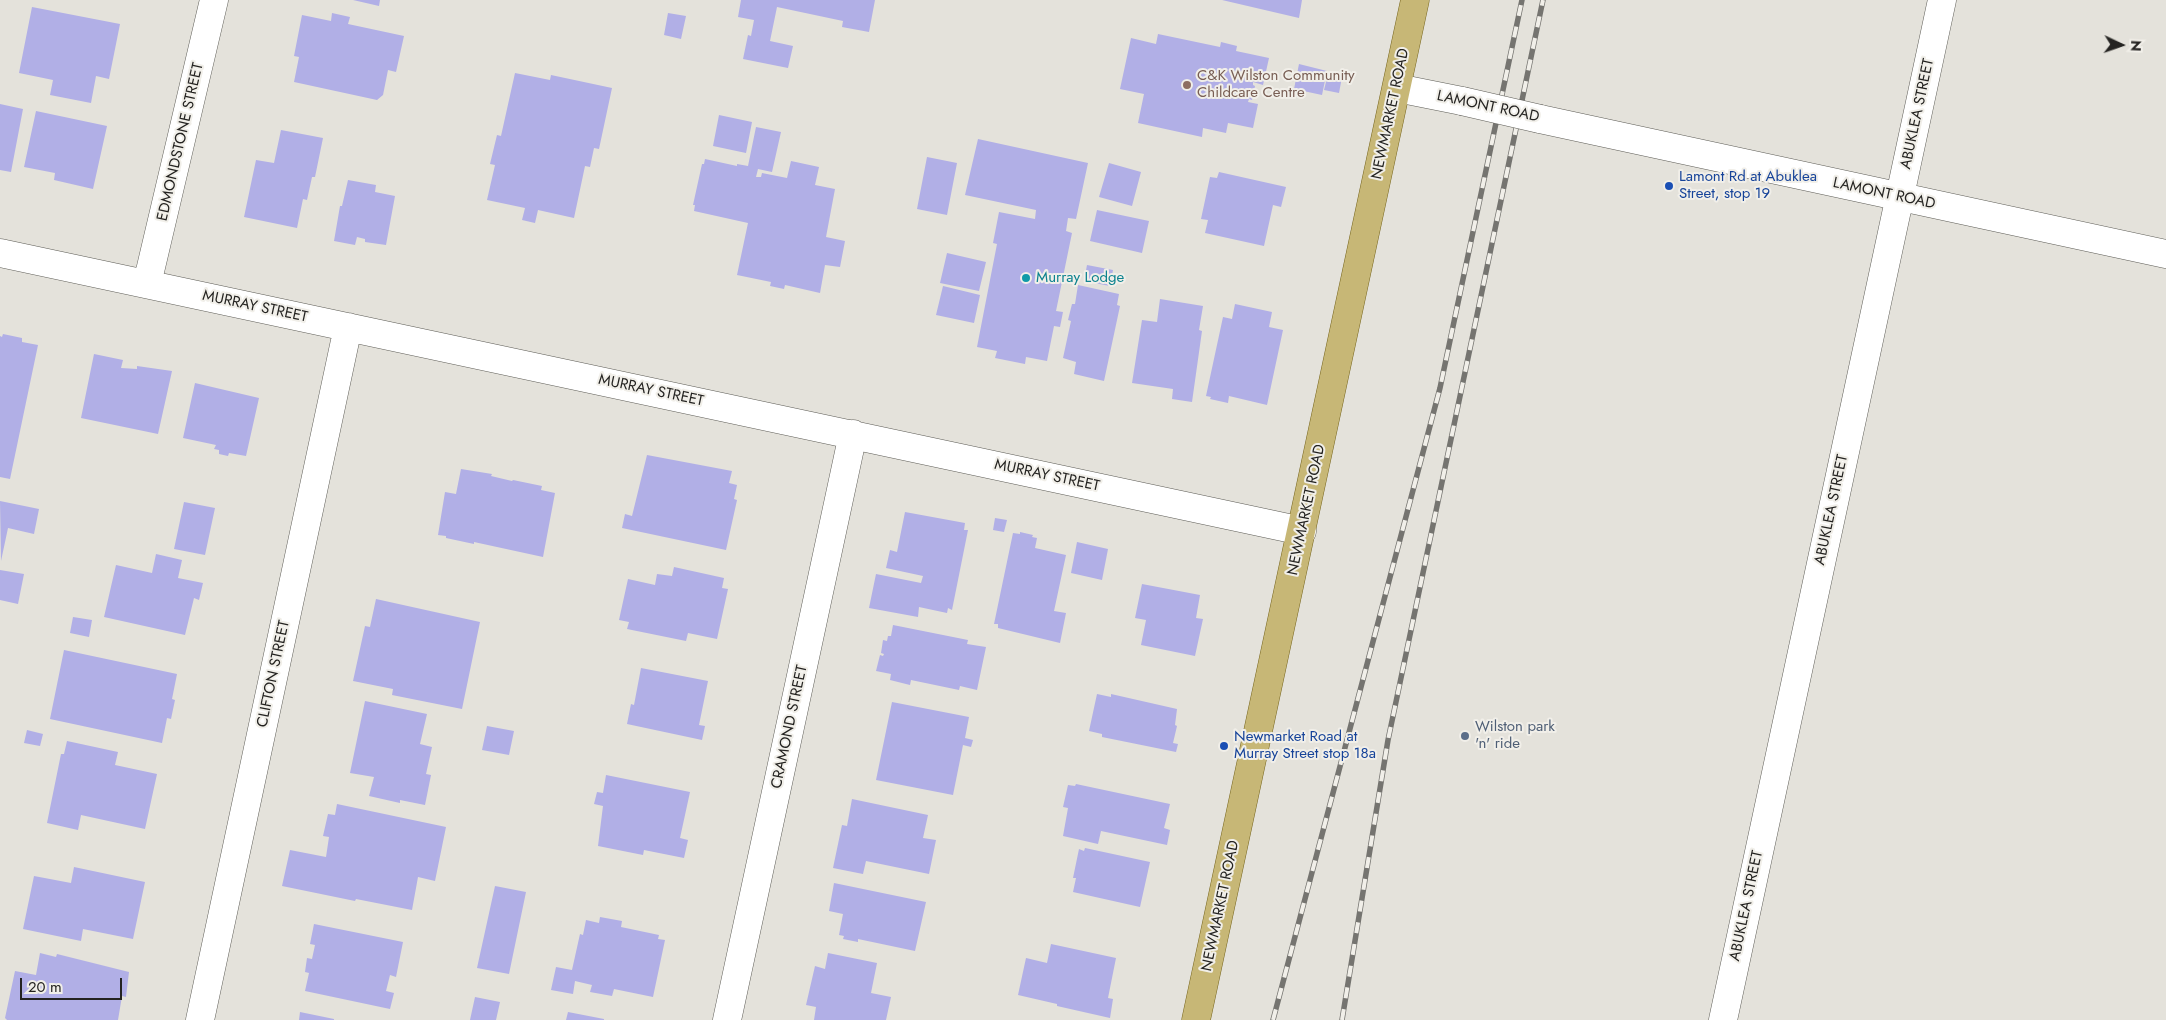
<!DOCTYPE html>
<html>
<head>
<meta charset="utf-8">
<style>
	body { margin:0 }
	#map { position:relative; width:2166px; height:1020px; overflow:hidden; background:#e4e2db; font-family:Jost,sans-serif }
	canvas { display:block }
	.north { position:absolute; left:2096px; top:20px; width:50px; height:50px; -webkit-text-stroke:4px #f1efe9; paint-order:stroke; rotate:93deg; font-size:14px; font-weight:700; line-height:20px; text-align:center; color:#242321 }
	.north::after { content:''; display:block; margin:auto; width:18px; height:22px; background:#242321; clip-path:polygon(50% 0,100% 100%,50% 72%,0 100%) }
	.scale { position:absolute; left:20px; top:978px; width:102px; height:22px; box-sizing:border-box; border:2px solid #242321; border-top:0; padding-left:6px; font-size:15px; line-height:18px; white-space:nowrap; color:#242321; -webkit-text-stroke:4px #f1efe9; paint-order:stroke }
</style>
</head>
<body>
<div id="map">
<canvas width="2166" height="1020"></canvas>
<div class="north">N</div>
<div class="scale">20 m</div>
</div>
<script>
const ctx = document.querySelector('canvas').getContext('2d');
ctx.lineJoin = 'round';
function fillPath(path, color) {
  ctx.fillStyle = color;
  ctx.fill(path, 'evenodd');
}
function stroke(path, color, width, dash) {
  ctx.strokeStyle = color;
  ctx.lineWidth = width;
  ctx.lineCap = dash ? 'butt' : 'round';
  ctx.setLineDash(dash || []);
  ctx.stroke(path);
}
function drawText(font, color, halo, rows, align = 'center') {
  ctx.font = font + ' Jost,sans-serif';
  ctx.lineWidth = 4;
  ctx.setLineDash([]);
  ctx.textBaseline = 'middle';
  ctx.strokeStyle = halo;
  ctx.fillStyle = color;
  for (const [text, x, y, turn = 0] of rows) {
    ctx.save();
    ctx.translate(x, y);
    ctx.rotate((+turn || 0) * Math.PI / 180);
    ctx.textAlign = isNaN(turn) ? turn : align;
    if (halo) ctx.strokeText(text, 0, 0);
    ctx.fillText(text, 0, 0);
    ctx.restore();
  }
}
const building = new Path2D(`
	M353 0H380L379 6Z
	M741 0H875L869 32 842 27 843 21 777 7 770 41 793 46 788 68 743 59 748 35 751 36 754 20 738 17Z
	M1222 0H1302L1299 18Z
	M32 7 120 24 109 79 96 76 91 103 50 95 53 80 19 73Z
	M332 13 350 17 348 24 404 36 396 72 388 70 383 95 377 100 294 82 299 57 294 56 302 15 331 21Z
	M668 13 686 16 681 39 664 35Z
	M1158 34 1220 47 1221 42 1237 46 1236 51 1269 58 1263 85 1253 82V85L1255 86 1252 100 1249 99 1248 102 1258 104 1253 128 1228 123 1226 133 1203 128 1202 137 1138 123 1144 94 1120 89 1131 38 1156 44Z
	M1299 64 1327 71 1322 95 1294 89Z
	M515 73 550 80 551 75 612 88 599 149 594 148 590 167 585 166 574 218 538 210 535 223 522 220 525 208 487 200 495 165 490 164 497 135 501 136Z
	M1328 74 1342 77 1339 93 1324 90Z
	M0 104 23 109 11 172 0 170Z
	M36 111 107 126 93 189 54 180 55 173 24 167Z
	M719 115 752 122 746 153 713 146Z
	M756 127 781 132 772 172 758 169 756 177H761L762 173 787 178 791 161 819 167 815 185 835 189 826 237 845 241 840 267 825 265 820 293 785 285 784 289 770 286 771 282 737 275 748 223 694 211 695 205H693L702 164H704L705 159 737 166V164L748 166Z
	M281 130 323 138 315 177H312L307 200 303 199 297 228 244 217 256 160 274 163Z
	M978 139 1088 163 1076 219 1068 218 1066 231 1072 233 1056 311 1063 312 1060 327 1054 326 1047 361 1026 357 1025 364 995 358 997 351 977 347 997 244 993 243 999 212 1035 219 1036 210 965 195Z
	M927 157 957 163 947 215 917 209Z
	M1109 163 1141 172 1132 206 1099 197Z
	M1219 172 1286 187 1281 207 1273 205 1264 246 1205 233 1208 220 1201 219 1210 177 1217 178Z
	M348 180 376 185 375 192 395 196 386 245 365 242V239L357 237 355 245 334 241 340 206H342Z
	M1097 210 1149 221 1142 253 1090 241Z
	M947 253 986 262 979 291 940 283Z
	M1087 265 1113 270 1110 286 1084 281Z
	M1078 285 1119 294 1117 305 1120 306 1104 381 1074 374 1076 362 1063 358 1071 321 1068 320 1072 304H1075Z
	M943 286 980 295 974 323 936 315Z
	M1160 299 1203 306 1199 330 1202 331 1192 402 1172 399 1173 389 1132 383 1142 320 1157 322Z
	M1235 304 1272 312 1269 327 1283 330 1267 405 1229 396 1228 403 1210 399 1211 397 1206 396 1223 317 1232 319Z
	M3 334 22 338V342L38 345 10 479 0 477V336L2 337Z
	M94 354 123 360 121 368 137 369V366L172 371 158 434 81 418Z
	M195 383 259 398 246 456 229 453 228 456 219 454V450L214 449 216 445 183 438Z
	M647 455 732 471 729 483 737 485 734 499 737 500 726 550 622 528 625 514 632 516Z
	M461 469 492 474 491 476 512 481 513 480 542 486 541 490 555 493 543 557 474 542V544L446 538V536L438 535 445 492 456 494Z
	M0 501 39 509 34 534 8 528 1 561Z
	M184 502 215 508 205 555 174 549Z
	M905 512 965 523 964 530H968L952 610 948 608 947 613 919 607 918 617 869 608 876 574 921 583 923 576 886 568 890 550 897 552Z
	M995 518 1007 520 1004 532 993 530Z
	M1020 532 1033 535 1032 537 1037 538 1035 548 1066 555 1054 611 1066 613 1060 643 998 628V624H994L1013 533 1020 534Z
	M1077 542 1108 549 1102 580 1071 573Z
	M156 554 182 560 178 578 203 583 199 600 194 598 185 635 104 617 116 565 152 573Z
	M674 567 724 578 722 588 728 589 717 639 688 633 686 641 627 629 629 622 619 620 628 579 655 585 657 574 672 576Z
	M0 570 24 574 18 604 0 600Z
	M1142 584 1200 595 1196 618 1203 619 1195 656 1141 645 1146 620 1135 618Z
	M376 599 480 622 462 709 392 695 393 689 353 681 365 626 370 627Z
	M73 617 92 620 89 637 70 633Z
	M893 625 968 640 967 644 986 647 977 690 960 686 959 690 911 680 910 685 890 680 891 674 876 671 880 655 883 656 884 654 881 653 883 640 887 641 888 636H891Z
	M64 650 177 674 172 699 175 700 171 719 167 718 162 743 50 719Z
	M641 668 708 681 699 725 705 726 702 740 627 724 631 704 634 705Z
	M1097 694 1111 697V694L1177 709 1175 725 1177 726 1173 743 1178 744 1176 752 1102 737V734L1089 731Z
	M365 701 427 714 420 744 432 747 426 774 431 775 425 805 400 800V803L369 796 374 777 350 773Z
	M892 702 969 717 965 738 973 740 971 747 963 745 953 795 876 780Z
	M487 726 514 731 509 755 482 750Z
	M27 730 43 734 40 746 24 743Z
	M67 741 118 752 115 765 157 774 145 829 81 815 78 830 47 823 61 754H64Z
	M606 775 690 792 680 838 688 840 684 858 644 850 643 855 598 846 603 806 594 804 597 792 603 793Z
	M1076 784 1170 804 1164 828 1170 830 1167 845 1101 831 1098 844 1063 836 1068 808 1063 807 1068 785 1075 786Z
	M852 799 928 815 923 838 936 840 929 874 866 861 863 874 833 868 842 825 847 826Z
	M337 804 446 827 435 881 418 877 412 910 356 899 355 901 282 886 290 850 326 857 329 837 323 836 328 814 335 815Z
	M1085 848 1150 862 1140 907 1073 892 1076 878H1073L1079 849 1084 851Z
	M74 867 145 882 133 939 83 929 81 941 23 929 34 876 71 883Z
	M834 883 926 902 915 951 858 939V942L843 939 844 936 839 935 843 914 829 911Z
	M495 886 526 892 509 974 477 968Z
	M600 917 622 921 621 927 659 935 658 939 665 940 653 997 614 989 612 996 590 992 592 985 575 981 573 994 551 990 556 967 572 970 580 934 583 935 586 920 599 923Z
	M314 924 403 942 396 977 390 975 386 991 394 993 390 1009 305 991 309 973 305 972 307 958 312 959 315 945 310 944Z
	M1051 944 1116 958 1108 998 1113 999 1110 1018 1057 1006V1004L1018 995 1026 958 1047 963Z
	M40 953 56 957 57 954 129 972 126 997 122 996 118 1020H7L5 1018 15 971 36 975Z
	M828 953 877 963 871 993 891 997 886 1020H814L816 1007 806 1005 815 966 825 969Z
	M475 997 500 1002 496 1020H470Z
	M300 1012 334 1019V1020H299Z
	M568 1012 604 1019V1020H566Z`);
const minor = new Path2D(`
	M1397 88 1462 101
	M1540 119 2166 254
	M0 253 1302 531
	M147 284 214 0
	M200 1020 348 327
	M727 1020 853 434
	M1723 1020 1942 0`);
const major = new Path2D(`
	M1196 1020 1415 0`);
const rail = new Path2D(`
	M1273 1020 1440 388 1522 0
	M1342 1020 1388 740 1543 0`);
const minorBridge = new Path2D(`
	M1462 101 1540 119`);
const markers = [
	[1187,85,5,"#8d6e63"],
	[1669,186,5,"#1a4fb4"],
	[1026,278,5,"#0f9aa8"],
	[1465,736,5,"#5c6f8a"],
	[1224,746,5,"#1a4fb4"]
];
const educationNames = [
	["C&K Wilston Community",1197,76],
	["Childcare Centre",1197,93]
];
const streetNames = [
	["LAMONT ROAD",1488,107,12],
	["NEWMARKET ROAD",1391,114,-78],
	["ABUKLEA STREET",1918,114,-78],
	["EDMONDSTONE STREET",181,142,-77],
	["LAMONT ROAD",1884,194,12],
	["MURRAY STREET",255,307,12],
	["MURRAY STREET",651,391,12],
	["MURRAY STREET",1047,476,12],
	["NEWMARKET ROAD",1307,510,-78],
	["ABUKLEA STREET",1832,510,-78],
	["CLIFTON STREET",274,674,-78],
	["CRAMOND STREET",790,727,-78],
	["NEWMARKET ROAD",1221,906,-78],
	["ABUKLEA STREET",1747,906,-78]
];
const transitNames = [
	["Lamont Rd at Abuklea",1679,177],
	["Street, stop 19",1679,194],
	["Newmarket Road at",1234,737],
	["Murray Street stop 18a",1234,754]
];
const cultureNames = [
	["Murray Lodge",1036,278]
];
const serviceNames = [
	["Wilston park",1475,727],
	["'n' ride",1475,744]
];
fillPath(building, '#b1afe6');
stroke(minor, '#5e5d57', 29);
stroke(major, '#75641d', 29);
stroke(minor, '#fff', 28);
stroke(major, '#c7b776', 28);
stroke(rail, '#757470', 5.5);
stroke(rail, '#f1efe9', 4, [11]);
stroke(minorBridge, '#5e5d57', 29, []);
stroke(minorBridge, '#fff', 28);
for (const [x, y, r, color] of markers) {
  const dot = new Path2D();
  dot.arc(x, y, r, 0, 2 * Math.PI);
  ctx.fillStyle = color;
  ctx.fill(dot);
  stroke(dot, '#f1efe9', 2);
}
drawText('15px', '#785e54', '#f1efe9', educationNames, 'left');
drawText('15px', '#242321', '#f1efe9', streetNames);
drawText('15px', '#164399', '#f1efe9', transitNames, 'left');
drawText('15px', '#0d838f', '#f1efe9', cultureNames, 'left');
drawText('15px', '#4e5e75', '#f1efe9', serviceNames, 'left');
</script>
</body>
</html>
